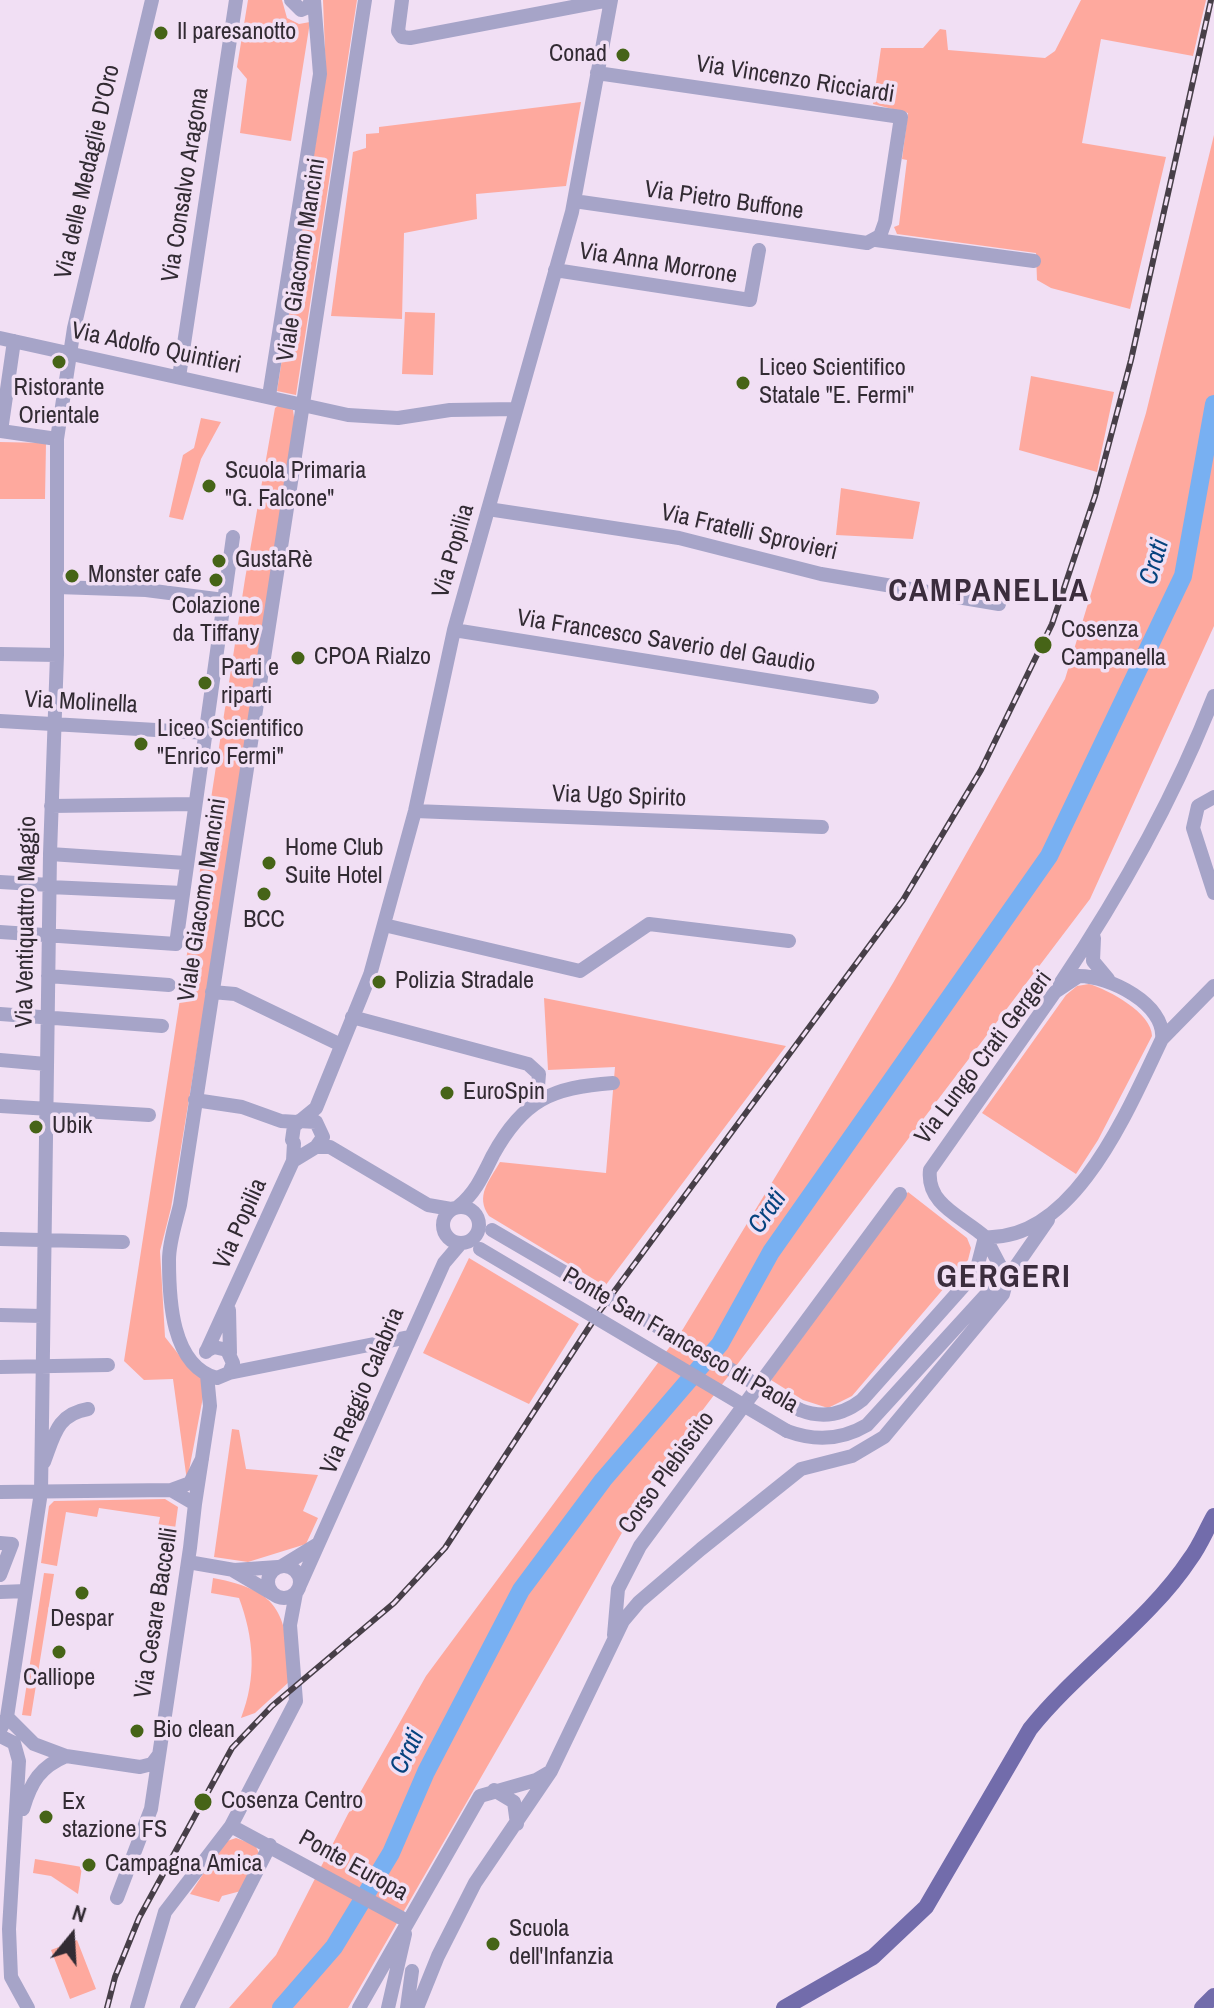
<!DOCTYPE html>
<html>
<head>
<meta charset="utf-8">
<style>
	body { margin:0 }
	#map { position:relative; width:1214px; height:2008px; overflow:hidden; background:#f1dff4; font-family:"Archivo Narrow",sans-serif }
	canvas { display:block }
	.north { position:absolute; left:32px; top:1896px; width:80px; height:80px; -webkit-text-stroke:6px #f1dff4; paint-order:stroke; rotate:18deg; font-size:22px; font-weight:700; line-height:32px; text-align:center; color:#322b33 }
	.north::after { content:''; display:block; margin:auto; width:28px; height:36px; background:#322b33; clip-path:polygon(50% 0,100% 100%,50% 72%,0 100%) }
</style>
</head>
<body>
<div id="map">
<canvas width="1214" height="2008"></canvas>
<div class="north">N</div>
</div>
<script>
const ctx = document.querySelector('canvas').getContext('2d');
ctx.lineJoin = 'round';
function fillPath(path, color) {
  ctx.fillStyle = color;
  ctx.fill(path, 'evenodd');
}
function stroke(path, color, width, dash) {
  ctx.strokeStyle = color;
  ctx.lineWidth = width;
  ctx.lineCap = dash ? 'butt' : 'round';
  ctx.setLineDash(dash || []);
  ctx.stroke(path);
}
function drawText(font, color, halo, rows, align = 'center') {
  ctx.font = font + ' "Archivo Narrow",sans-serif';
  ctx.lineWidth = 7;
  ctx.setLineDash([]);
  ctx.textBaseline = 'middle';
  ctx.strokeStyle = halo;
  ctx.fillStyle = color;
  for (const [text, x, y, turn = 0] of rows) {
    ctx.save();
    ctx.translate(x, y);
    ctx.rotate((+turn || 0) * Math.PI / 180);
    ctx.textAlign = isNaN(turn) ? turn : align;
    if (halo) ctx.strokeText(text, 0, 0);
    ctx.fillText(text, 0, 0);
    ctx.restore();
  }
}
const green = new Path2D(`
	M248 0H282L287 18 299 24 310 22 291 141 240 133 247 79 237 67Z
	M323 0H357L296 395 277 391 326 76Z
	M1081 0H1206L1193 56 1101 39 1082 143 1166 157 1130 309 1051 288 1037 280 1036 253 897 234 894 227 899 225 907 160 902 159 908 113 873 104 881 48H923L940 29 946 30 948 50 1045 58 1055 51Z
	M581 102 566 186 476 194 477 219 404 233 402 319 331 316 353 152 366 148V134L379 133V127Z
	M1214 135V626L1090 899 661 1465 348 2008H229L276 1955 348 1814 426 1676 683 1329 893 983 1065 679 1146 413Z
	M405 312 435 313 433 375 402 374Z
	M1031 376 1114 392 1097 472 1019 450Z
	M279 405 293 410 295 424 216 936 171 1208 160 1251 165 1337 190 1369 201 1375 203 1397 187 1481 173 1379 144 1380 124 1361 245 579 275 408Z
	M201 418 221 422 201 459 183 520 169 517 183 455 194 448Z
	M0 442 46 443 45 499H0Z
	M841 488 920 502 913 539 836 535Z
	M1089 984C1109 990 1152 1013 1152 1036L1098 1140 1076 1174 982 1113 1066 995 1077 986Z
	M544 998 786 1046 605 1286 489 1216C475 1196 489 1181 500 1162L606 1173 615 1067 548 1070Z
	M908 1192 967 1238 971 1248 968 1260 852 1396 828 1408 803 1400 771 1380Z
	M469 1258 579 1324 529 1404 423 1353Z
	M232 1429 239 1430 246 1469 318 1475 303 1511 318 1518 306 1544 248 1562 214 1557Z
	M165 1499 178 1507 175 1529 158 1527 160 1517 99 1508 97 1517 66 1512 57 1566 41 1563 49 1506 54 1501Z
	M44 1573 54 1574 31 1716 22 1715Z
	M213 1578C283 1591 286 1615 290 1681L255 1713 241 1718C257 1677 254 1638 239 1598L211 1593Z
	M236 1838 255 1845 260 1855 241 1891 222 1896 219 1902 190 1894 224 1842Z
	M35 1859 82 1867 78 1894 51 1876 33 1873Z
	M77 1940 96 1989 70 1999 51 1950Z`);
const stream = new Path2D(`
	M1207 444 1214 448`);
const river = new Path2D(`
	M281 2008 334 1947 391 1853 426 1772 521 1590 603 1480 720 1344 771 1252 1049 856 1183 576 1214 404`);
const minor = new Path2D(`
	M291 0 301 10 308 7 311 0
	M402 0 398 31 402 37 410 38 609 0
	M574 201 867 243 880 236 885 222 901 117 597 73
	M876 240 1034 261
	M555 270 750 300 759 250
	M0 338 348 415 398 418 450 410 516 409
	M14 341 1 431 57 439
	M179 377 236 0
	M269 396 320 74 314 0
	M488 509 679 538 821 574 999 604
	M57 587 146 590 224 600
	M454 630 872 697
	M0 654 57 655
	M0 721 208 733
	M1214 797 1198 806 1193 828 1214 893
	M51 806 194 804
	M415 811 822 827
	M50 854 186 863
	M0 882 50 885
	M49 887 183 893
	M384 925 580 971 649 924 789 941
	M0 932 176 944 233 537
	M1094 938 1093 961 1108 979
	M48 976 169 985
	M1079 976C1109 976 1166 1004 1162 1039 1129 1107 1075 1242 985 1237 963 1217 926 1205 930 1170L1055 992Z
	M1060 984C1121 893 1174 799 1214 696
	M212 992 235 994 341 1045
	M0 1014 162 1026
	M352 1017 528 1064 539 1074 537 1099
	M1162 1039 1214 986
	M0 1060 46 1064
	M195 1100 242 1107 281 1121 297 1122
	M0 1106 149 1115
	M292 1140 294 1126 316 1108 370 975 415 811 454 630 572 212 611 0
	M316 1147H330L428 1205 451 1209
	M293 1161 316 1147 323 1137 316 1122 299 1121
	M459 1206C476 1192 483 1175 493 1155 523 1100 552 1087 613 1083
	M443 1225a18 18 0 1 1 36 0a18 18 0 1 1-36 0Z
	M985 1237 1007 1279
	M0 1239 123 1242
	M229 1310 230 1353
	M0 1315 42 1316
	M206 1351 214 1347 227 1350 233 1363 229 1373 217 1378C171 1366 169 1298 169 1260 169 1242 176 1222 180 1205L365 0
	M206 1352 293 1161 294 1143
	M0 1367 108 1365
	M229 1373 409 1337
	M800 1410C823 1419 843 1415 862 1400L976 1272 985 1237
	M787 1431C814 1441 842 1440 867 1425L994 1286 1007 1279
	M44 1462C54 1436 57 1414 88 1409
	M0 1492 171 1490 190 1483 202 1459
	M195 1504 210 1406 207 1375
	M0 1543 12 1544 0 1575
	M188 1562 234 1570 278 1567
	M268 1582a16 16 0 1 1 32 0a16 16 0 1 1-32 0Z
	M282 1566 318 1544
	M234 1571 273 1594
	M300 1585 444 1263 461 1243
	M0 1592 26 1591
	M614 1635 618 1589 640 1546 900 1194
	M7 1717 34 1744 66 1756 140 1767 152 1764 158 1756
	M0 1730 7 1717 41 1492 50 854 57 655V439L74 328 152 0
	M0 1736 14 1743 19 1761 9 1929 11 1977 28 2008
	M494 1790 514 1802 517 1824
	M23 1809C31 1782 40 1767 66 1756
	M231 1826 407 1921
	M117 1898 151 1809 190 1548 195 1504 171 1490
	M137 2008 165 1912 231 1826 296 1701 290 1625 296 1593
	M187 2008 270 1845
	M359 2008 480 1796 536 1780 548 1773
	M388 2008 405 1934
	M407 2008 412 1971
	M417 2008 438 1956 475 1883 551 1771 623 1621 639 1602 701 1549 801 1469 852 1456 884 1437 1003 1294 1007 1279 1048 1220`);
const major = new Path2D(`
	M784 2008 873 1957 926 1907 1030 1729C1077 1670 1150 1620 1190 1559 1200 1546 1206 1530 1214 1516
	M1202 2008 1214 1996`);
const rail = new Path2D(`
	M107 2008 115 1977 139 1918 232 1748 272 1706 394 1603 445 1548 599 1312 903 900 981 770 1052 624 1095 496 1131 360 1211 0`);
const minorBridge = new Path2D(`
	M492 1230 800 1410
	M480 1249 787 1431`);
const markers = [
	[161,33,8,"#466417"],
	[623,55,8,"#466417"],
	[59,362,8,"#466417"],
	[743,383,8,"#466417"],
	[209,486,8,"#466417"],
	[219,561,8,"#466417"],
	[72,576,8,"#466417"],
	[216,580,8,"#466417"],
	[1043,645,10,"#466417"],
	[298,658,8,"#466417"],
	[205,683,8,"#466417"],
	[141,744,8,"#466417"],
	[269,863,8,"#466417"],
	[264,894,8,"#466417"],
	[379,982,8,"#466417"],
	[447,1093,8,"#466417"],
	[36,1127,8,"#466417"],
	[82,1593,8,"#466417"],
	[59,1652,8,"#466417"],
	[137,1731,8,"#466417"],
	[203,1802,10,"#466417"],
	[46,1817,8,"#466417"],
	[89,1865,8,"#466417"],
	[493,1944,8,"#466417"]
];
const poiNames = [
	["Il paresanotto",177,33],
	["Conad",607,55,"right"],
	["Liceo Scientifico",759,369],
	["Statale \"E. Fermi\"",759,397],
	["Ristorante",59,389,"center"],
	["Orientale",59,417,"center"],
	["Scuola Primaria",225,472],
	["\"G. Falcone\"",225,500],
	["GustaRè",235,561],
	["Monster cafe",88,576],
	["Colazione",216,607,"center"],
	["da Tiffany",216,635,"center"],
	["Cosenza",1061,631],
	["Campanella",1061,659],
	["CPOA Rialzo",314,658],
	["Parti e",221,669],
	["riparti",221,697],
	["Liceo Scientifico",157,730],
	["\"Enrico Fermi\"",157,758],
	["Home Club",285,849],
	["Suite Hotel",285,877],
	["BCC",264,921,"center"],
	["Polizia Stradale",395,982],
	["EuroSpin",463,1093],
	["Ubik",52,1127],
	["Despar",82,1620,"center"],
	["Calliope",59,1679,"center"],
	["Bio clean",153,1731],
	["Cosenza Centro",221,1802],
	["Ex",62,1803],
	["stazione FS",62,1831],
	["Campagna Amica",105,1865],
	["Scuola",509,1930],
	["dell'Infanzia",509,1958]
];
const streetNames = [
	["Via Vincenzo Ricciardi",795,80,9],
	["Via delle Medaglie D'Oro",88,172,-77],
	["Via Consalvo Aragona",186,185,-81],
	["Via Pietro Buffone",724,201,8],
	["Viale Giacomo Mancini",302,260,-81],
	["Via Anna Morrone",658,264,9],
	["Via Adolfo Quintieri",156,349,12],
	["Via Fratelli Sprovieri",749,533,13],
	["Via Popilia",454,551,-74],
	["Via Francesco Saverio del Gaudio",666,642,9],
	["Via Molinella",81,703,3],
	["Via Ugo Spirito",619,797,2],
	["Viale Giacomo Mancini",203,900,-81],
	["Via Ventiquattro Maggio",27,922,-89],
	["Via Lungo Crati Gergeri",984,1058,-53],
	["Via Popilia",241,1224,-66],
	["Ponte San Francesco di Paola",680,1341,30],
	["Via Reggio Calabria",363,1391,-67],
	["Corso Plebiscito",667,1473,-54],
	["Via Cesare Baccelli",157,1613,-81],
	["Ponte Europa",353,1866,29]
];
const waterNames = [
	["Crati",1155,562,-73],
	["Crati",768,1212,-55],
	["Crati",408,1752,-64]
];
const districtNames = [
	["CAMPANELLA",989,592],
	["GERGERI",1004,1278]
];
fillPath(green, '#fea99e');
stroke(stream, '#78b0f2', 3);
stroke(river, '#78b0f2', 18);
stroke(minor, '#a6a4c8', 14);
stroke(major, '#726cab', 16);
stroke(rail, '#473f48', 6);
stroke(rail, '#f1dff4', 3, [9]);
stroke(minorBridge, '#a6a4c8', 14);
for (const [x, y, r, color] of markers) {
  const dot = new Path2D();
  dot.arc(x, y, r, 0, 2 * Math.PI);
  ctx.fillStyle = color;
  ctx.fill(dot);
  stroke(dot, '#f1dff4', 3);
}
drawText('24px', '#322b33', '#f1dff4', poiNames, 'left');
drawText('24px', '#322b33', '#f1dff4', streetNames);
drawText('italic 26px', '#06437e', '#f1dff4', waterNames);
ctx.letterSpacing = '2px';
drawText('bold 32px', '#3b2d3d', '#f1dff4', districtNames);
ctx.letterSpacing = '0px';
</script>
</body>
</html>
